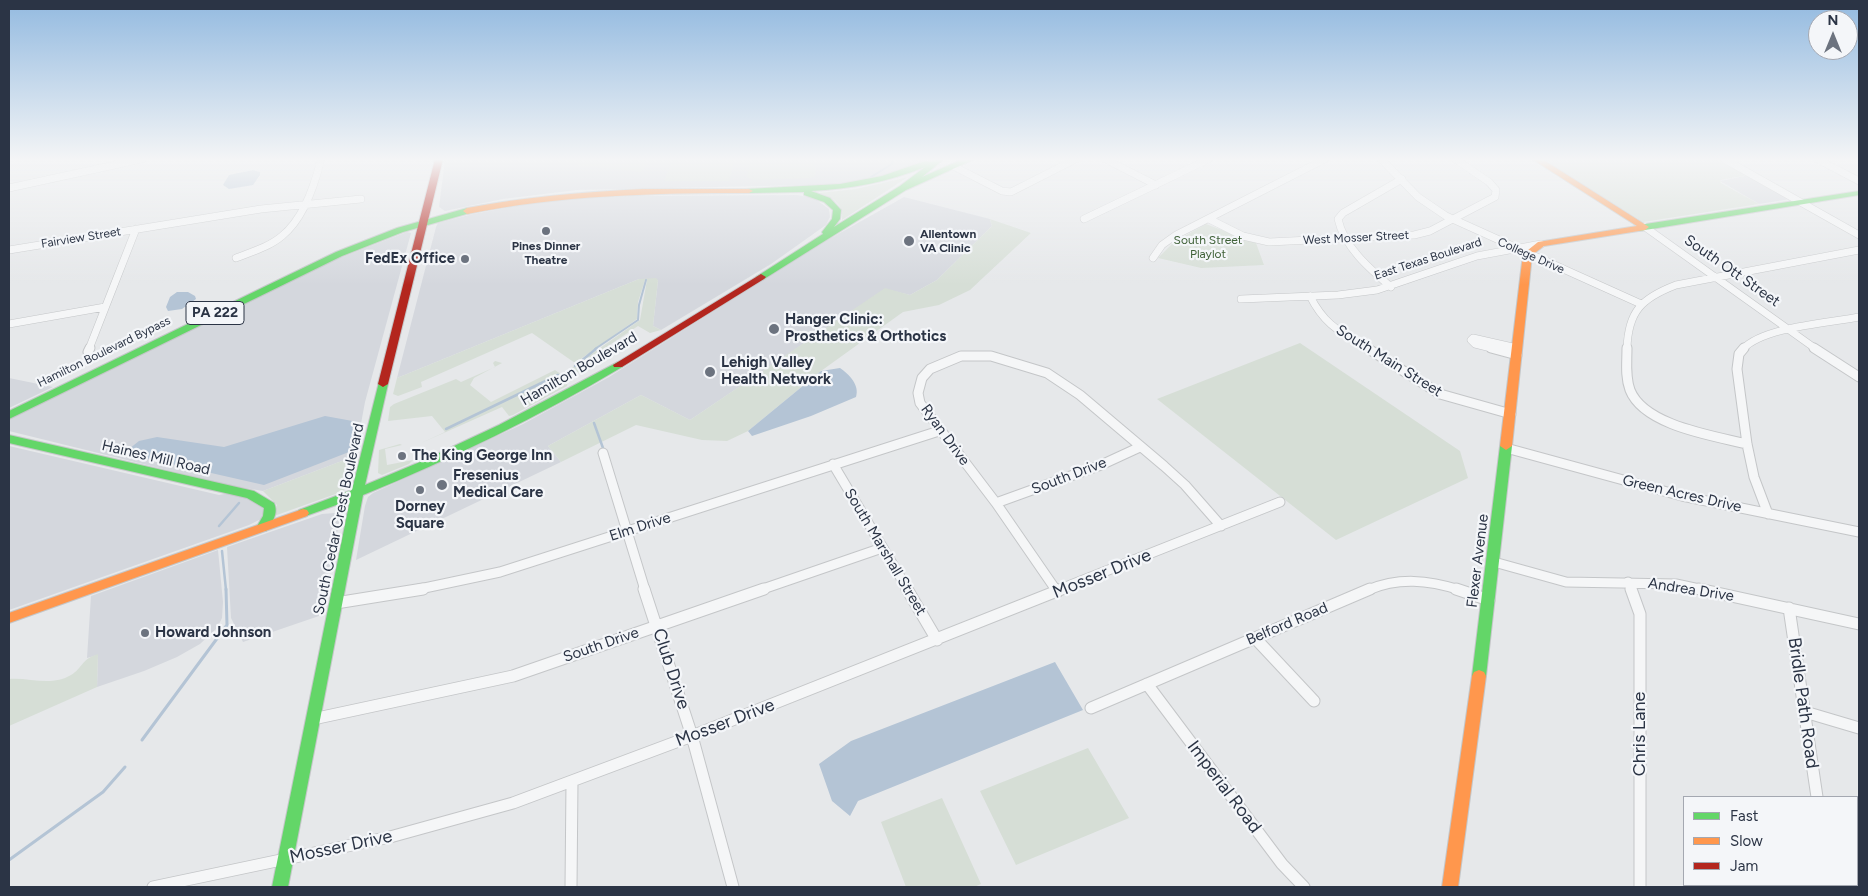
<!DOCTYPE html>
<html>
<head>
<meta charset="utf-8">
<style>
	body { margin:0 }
	#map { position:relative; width:1868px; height:896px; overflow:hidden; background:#e6e8ea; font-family:Figtree,sans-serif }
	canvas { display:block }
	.frame { position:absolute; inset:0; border:10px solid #2b3445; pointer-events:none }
	.legend { position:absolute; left:1683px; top:796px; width:175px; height:90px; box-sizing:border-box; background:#f4f6f9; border:1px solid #a4a8b1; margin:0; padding:6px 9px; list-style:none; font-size:15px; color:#2b3445 }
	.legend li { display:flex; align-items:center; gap:10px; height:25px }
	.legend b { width:25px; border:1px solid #a4a8b1 }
	.north { position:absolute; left:1808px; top:10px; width:50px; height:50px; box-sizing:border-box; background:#f4f6f9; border:1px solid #a4a8b1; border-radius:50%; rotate:0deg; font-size:14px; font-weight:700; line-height:20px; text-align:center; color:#2b3445 }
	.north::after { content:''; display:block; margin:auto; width:18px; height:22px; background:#6c737f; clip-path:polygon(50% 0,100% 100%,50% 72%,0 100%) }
</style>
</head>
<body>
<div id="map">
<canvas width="1868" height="896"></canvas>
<div class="frame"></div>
<ul class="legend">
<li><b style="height:6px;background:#63d668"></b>Fast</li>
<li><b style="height:6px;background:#ff974d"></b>Slow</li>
<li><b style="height:6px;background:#b3261e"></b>Jam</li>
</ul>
<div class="north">N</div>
</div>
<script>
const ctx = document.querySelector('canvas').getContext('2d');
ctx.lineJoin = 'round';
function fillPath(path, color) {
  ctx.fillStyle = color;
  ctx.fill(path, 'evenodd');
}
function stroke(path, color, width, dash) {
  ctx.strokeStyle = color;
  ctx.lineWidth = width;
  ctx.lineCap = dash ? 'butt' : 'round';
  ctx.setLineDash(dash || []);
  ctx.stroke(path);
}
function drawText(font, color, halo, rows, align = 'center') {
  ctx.font = font + ' Figtree,sans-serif';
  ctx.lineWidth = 4.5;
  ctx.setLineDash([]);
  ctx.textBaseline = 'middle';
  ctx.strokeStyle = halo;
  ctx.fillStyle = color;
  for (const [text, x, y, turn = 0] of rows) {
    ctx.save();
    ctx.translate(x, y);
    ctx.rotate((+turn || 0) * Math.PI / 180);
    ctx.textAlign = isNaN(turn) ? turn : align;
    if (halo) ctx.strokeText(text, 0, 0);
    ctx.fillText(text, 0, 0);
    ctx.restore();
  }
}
const built = new Path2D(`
	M445 159H927L895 174 857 184 577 190 503 199 445 211 439 207Z
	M1749 175 1791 199 1759 204 1720 181Z
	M797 195 814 198 829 209 830 217 826 225 771 264 661 330 653 326 658 280 639 279 397 378 436 227 438 223 473 214 554 199 632 196Z
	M904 197 990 219 992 226 937 280 910 295 885 289 690 420 641 395 548 446 561 462 356 560 365 506 368 497 373 493 523 424 609 377 824 242Z
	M407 232 411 233 365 402 355 456 263 491 228 485 9 431V419L332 261Z
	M9 378 53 387 9 408Z
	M9 446 219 495 230 493 252 499 265 508 261 519 249 525 9 610Z
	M335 513 340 518 339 524 319 616 243 642 231 618 227 547 322 514Z
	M218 550 223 602 222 618 217 628 200 644 177 657 144 671 97 687 98 655 87 658 91 596Z`);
const green = new Path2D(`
	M556 159H653L641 172 577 165 578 163Z
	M673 159H735L729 181H664Z
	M751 159H809L815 166 816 175 811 178 753 180 747 177Z
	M1541 159H1719L1749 175 1720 180 1721 183 1759 204 1643 222Z
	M908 177 842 220C844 204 832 197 819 193L856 189Z
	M990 219 1031 233 970 290 939 305 903 312 821 371 748 431 727 441 702 440 636 425 561 462 548 446 641 395 690 420 885 288 910 295 937 280 992 226Z
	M1206 224 1256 243 1264 265 1201 268 1158 258 1174 242Z
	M656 278 658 280 653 326 661 330 650 333 638 326 590 358 594 367 583 374 570 369 640 320 647 280H645L638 302 637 319 575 363 532 333 421 382 422 387 398 396 393 394 397 378 639 279Z
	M1300 343 1460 451 1468 478 1336 540 1157 399Z
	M495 361 502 363 474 378 470 385 491 402 555 370 568 379 567 386 513 415 509 416 502 407 419 444 445 432 432 416 388 421 390 407 394 404 456 379 461 382 495 367 493 363Z
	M400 444 402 445 385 449 387 465 413 460 409 464 382 475 378 473 379 450Z
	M355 456 344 491 274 516 277 505 263 491Z
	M98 654 97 687 9 726V679C29 677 51 687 71 675 83 668 80 660 98 654Z
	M1088 748 1129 818 1016 865 980 791Z
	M942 798 981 884 974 887H906L881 822Z`);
const water = new Path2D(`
	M253 170 260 172V175L253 185 229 189 223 185 229 175Z
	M177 292H188L195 296 196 299 182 309 168 311 166 307 170 297Z
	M840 368C849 374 860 385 856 397L811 416 752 436 748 431 821 371Z
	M325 416 358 422 349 452 264 485 132 455 129 449 139 441 157 437 224 447Z
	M1055 662 1083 710 858 801 850 816 832 801 819 764 851 741Z`);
const streamFar2 = new Path2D(`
	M871 177 892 164 893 159
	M595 349 638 320 639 305 646 280`);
const streamFar1 = new Path2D(`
	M575 366 597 348
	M594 423 603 448
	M446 429 558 375
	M219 526 239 503
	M222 551 226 590`);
const stream = new Path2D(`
	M142 740 227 625 226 589
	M9 860 103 792 125 767`);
const streetFar2 = new Path2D(`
	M1105 159 1156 185
	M1381 159 1418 197 1446 216 1641 304
	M1724 159 1859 235
	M1817 159 1859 181
	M955 167 1002 191 1011 192 1076 159
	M9 188 142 159
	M1084 219 1209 159
	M1209 219 1243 236 1269 242 1414 235 1430 231 1495 197 1496 190 1489 182 1455 159
	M1645 227 1816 349
	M9 250 261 209 361 199
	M236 258C251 252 269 247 282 236 303 219 315 184 321 159
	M1153 258 1162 245 1176 235 1325 159
	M1391 287C1370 269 1344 247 1338 219L1343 213 1402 179
	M1310 296C1325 326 1341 332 1369 349
	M1241 299 1338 295 1377 290 1477 256 1541 244
	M9 324 105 307
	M89 349 136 229
	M1495 349 1475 344 1471 340 1473 338 1517 348
	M1627 349C1628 311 1642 298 1676 285L1859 250
	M1743 349C1763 327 1829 323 1859 317`);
const streetFar1 = new Path2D(`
	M1367 348 1440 394 1511 414
	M1491 348 1517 355
	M1627 348C1627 362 1625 377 1630 390 1644 426 1715 436 1747 444
	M1744 348 1739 354 1737 369 1747 444 1754 477 1768 514
	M1814 348 1859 377
	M88 352 90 348
	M1506 448 1682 496 1859 532
	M603 453 645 590
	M833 464 908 590
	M996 503 1101 465 1140 447
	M1494 562 1566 582 1676 584 1704 590
	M1628 582 1632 590
	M415 590 500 572 939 431
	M760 590 882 548
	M1056 590 996 503 920 403 918 393 922 378 930 369 961 356H991L1047 373 1080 395 1164 466 1185 485 1221 526
	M1058 590 1280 502
	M1368 590C1399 577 1428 580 1460 590`);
const street = new Path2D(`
	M644 589 692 736 733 887
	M907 589 937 640
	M1055 589 1057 592
	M1456 589 1489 600
	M1631 589 1640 614V887
	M1699 589 1859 624
	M336 603 423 589
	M1789 608 1817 797
	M1255 638 1314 701
	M1147 684 1282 864 1304 887
	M1091 708 1370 589
	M1805 712 1859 728
	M313 719 513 676 764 589
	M1830 885 1836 887
	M153 887 390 837 513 803 692 736 1062 589
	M571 887 572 782`);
const fast = new Path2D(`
	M934 159H944L922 177 963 159H975L906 190 764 279 761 280 756 277 823 234 822 232 832 219 833 210 824 202 804 195V192L749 193 745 191 746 189 840 184 882 176 925 161 931 162ZM925 167 900 186 834 227 840 219 841 210 830 198 811 191C850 189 888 182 925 167Z
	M1859 191V195L1639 231 1635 228 1639 225Z
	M467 208 471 211 470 213 403 232 342 256 9 419V411L336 252 397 228Z
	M618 362 623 365 622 367C538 417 452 459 363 495L288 887H272L350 500 303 517 299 516 297 513 299 510 352 490 379 382H387L388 384 365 485 420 462 499 425Z
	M9 435 254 491 274 503C279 514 272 522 266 531H258L256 528 263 516 264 508 247 498 9 443Z
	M1506 442 1512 446 1486 676 1484 680 1479 682 1474 680 1472 676 1500 446Z`);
const slow = new Path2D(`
	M1532 159H1542L1649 227 1645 230 1544 246 1532 255 1512 446 1506 450 1500 446 1523 254 1538 242 1637 226Z
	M643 189H749L753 191 749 193C654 193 560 195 467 214L463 211 467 208C525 197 583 192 643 189Z
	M303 509 307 510 309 513 307 516 9 623V613Z
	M1479 670 1484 672 1486 676 1458 887H1442L1472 676 1474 672Z`);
const jam = new Path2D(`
	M435 159H443L388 384 383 387 378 384Z
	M761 274 766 277 764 279 622 367H614L613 365Z`);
const markers = [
	[546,231,5,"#6c737f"],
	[909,241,6,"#6c737f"],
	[465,259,5,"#6c737f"],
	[774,329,6,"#6c737f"],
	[710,372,6,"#6c737f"],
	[402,456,5,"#6c737f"],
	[442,485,6,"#6c737f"],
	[420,490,5,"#6c737f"],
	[145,633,5,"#6c737f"]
];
const farPoinames = [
	["Allentown",920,234],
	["VA Clinic",920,248],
	["Pines Dinner",546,246,"center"],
	["Theatre",546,260,"center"]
];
const farStreetnames = [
	["Fairview Street",81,238,-9],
	["West Mosser Street",1356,238,-3],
	["College Drive",1531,256,24],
	["East Texas Boulevard",1428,259,-18],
	["Hamilton Boulevard Bypass",104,352,-26]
];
const farParknames = [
	["South Street",1208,240],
	["Playlot",1208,254]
];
const shields = [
	[215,313,58]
];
const shieldNames = [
	["PA 222",215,313]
];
const poiNames = [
	["FedEx Office",455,259,"right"],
	["Hanger Clinic:",785,320],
	["Prosthetics & Orthotics",785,337],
	["Lehigh Valley",721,363],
	["Health Network",721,380],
	["The King George Inn",412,456],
	["Fresenius",453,476],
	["Medical Care",453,493],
	["Dorney",420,507,"center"],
	["Square",420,524,"center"],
	["Howard Johnson",155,633]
];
const streetNames = [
	["South Ott Street",1732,271,35],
	["South Main Street",1389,361,32],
	["Hamilton Boulevard",579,369,-30],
	["Ryan Drive",945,435,54],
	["Haines Mill Road",156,458,13],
	["South Drive",1069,476,-21],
	["Green Acres Drive",1682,494,13],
	["South Cedar Crest Boulevard",339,519,-78],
	["Elm Drive",640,527,-18],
	["South Marshall Street",885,552,59],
	["Flexer Avenue",1478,561,-83],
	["Andrea Drive",1691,590,9],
	["Belford Road",1287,624,-23],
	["South Drive",601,645,-19]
];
const nearStreetnames = [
	["Mosser Drive",1102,574,-22],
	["Club Drive",671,669,72],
	["Bridle Path Road",1803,703,82],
	["Mosser Drive",725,723,-21],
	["Chris Lane",1640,734,-90],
	["Imperial Road",1224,787,53],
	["Mosser Drive",341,847,-12]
];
fillPath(built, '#d4d7dd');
fillPath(green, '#d6ded6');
fillPath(water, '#b4c4d5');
stroke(streamFar2, '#b4c4d5', 2);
stroke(streamFar1, '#b4c4d5', 2.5);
stroke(stream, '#b4c4d5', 3);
stroke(streetFar2, '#c4c6c8', 8);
stroke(streetFar1, '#c4c6c8', 11);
stroke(street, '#c4c6c8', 13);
stroke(fast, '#c4c6c8', 2);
stroke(slow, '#c4c6c8', 2);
stroke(jam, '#c4c6c8', 2);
stroke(streetFar2, '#f5f6f7', 7);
stroke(streetFar1, '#f5f6f7', 9);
stroke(street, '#f5f6f7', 11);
fillPath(fast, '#63d668');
fillPath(slow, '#ff974d');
fillPath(jam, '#b3261e');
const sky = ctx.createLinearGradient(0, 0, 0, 285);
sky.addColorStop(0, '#93bae0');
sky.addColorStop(0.56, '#f4f5f6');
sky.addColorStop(1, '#f4f5f600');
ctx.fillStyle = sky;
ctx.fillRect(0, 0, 1868, 285);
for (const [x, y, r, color] of markers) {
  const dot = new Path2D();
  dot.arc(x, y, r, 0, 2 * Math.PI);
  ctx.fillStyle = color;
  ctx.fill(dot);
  stroke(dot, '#f4f6f9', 2);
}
drawText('bold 12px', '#2b3445', '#f4f6f9', farPoinames, 'left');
drawText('12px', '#2b3445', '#f4f6f9', farStreetnames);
drawText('12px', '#3f6138', '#f4f6f9', farParknames);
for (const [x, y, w] of shields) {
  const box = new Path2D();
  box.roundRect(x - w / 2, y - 11.5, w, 23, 4);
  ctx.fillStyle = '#f4f6f9';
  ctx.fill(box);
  stroke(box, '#2b3445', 1);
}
drawText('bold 14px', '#2b3445', null, shieldNames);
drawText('bold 15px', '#2b3445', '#f4f6f9', poiNames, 'left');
drawText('15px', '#2b3445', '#f4f6f9', streetNames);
drawText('18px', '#2b3445', '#f4f6f9', nearStreetnames);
</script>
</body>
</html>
